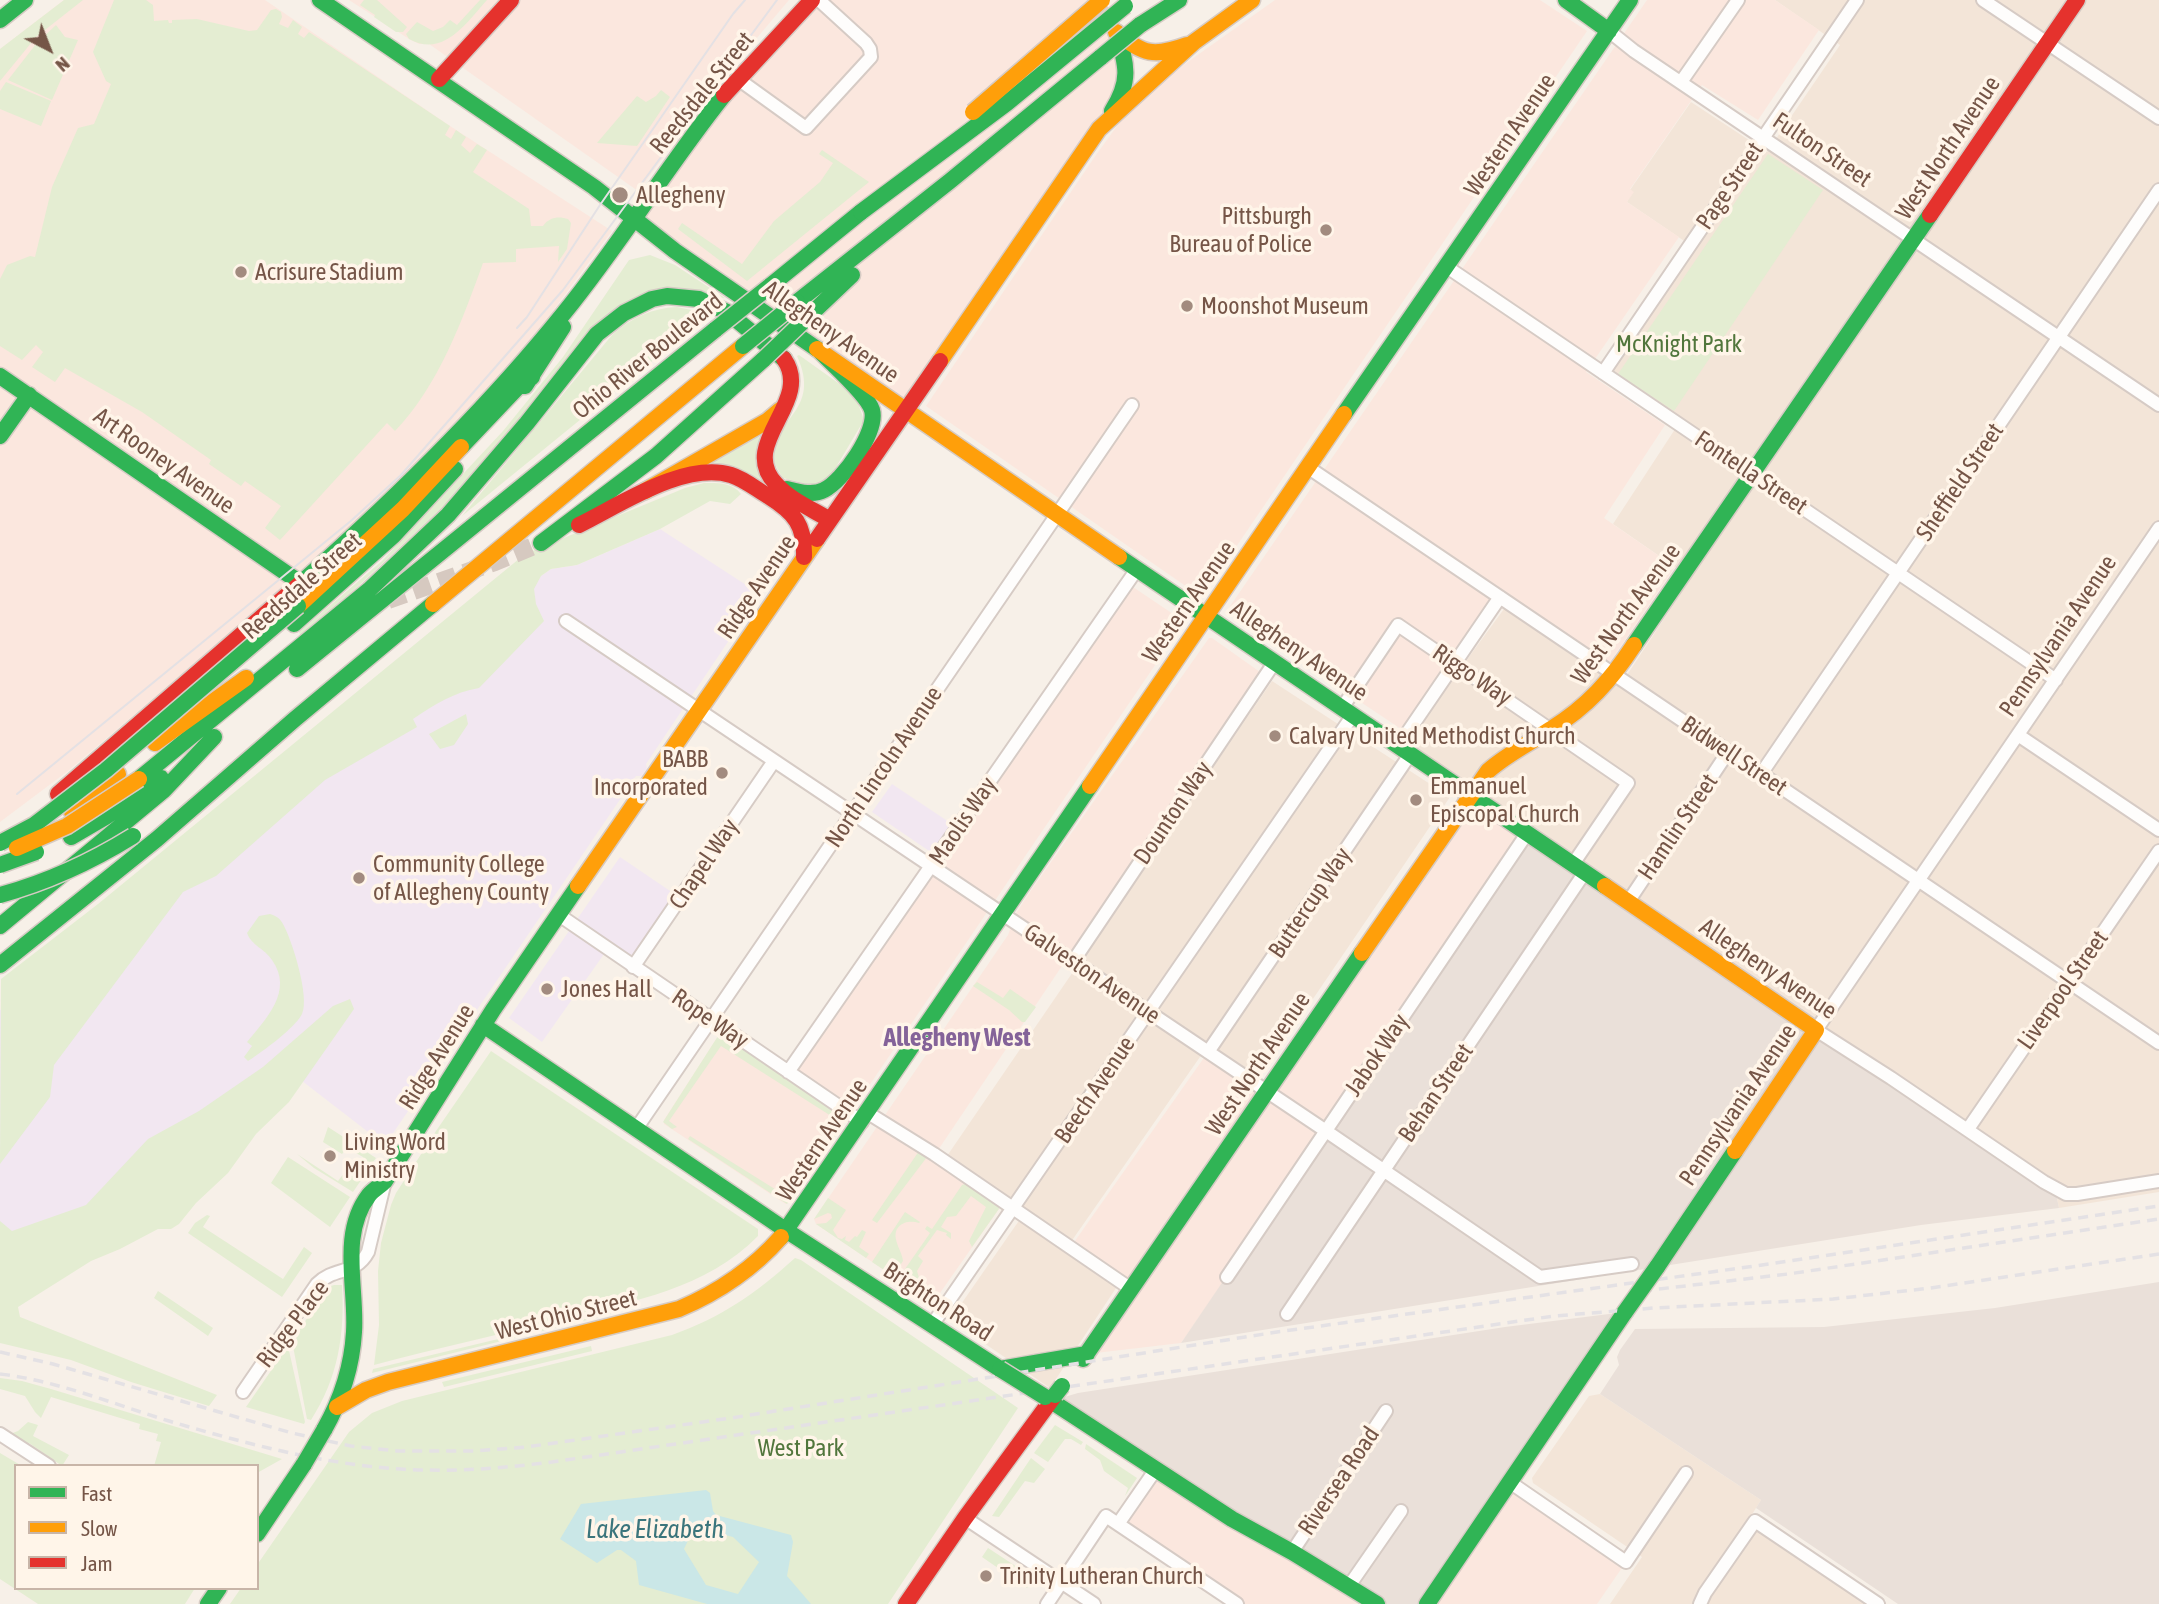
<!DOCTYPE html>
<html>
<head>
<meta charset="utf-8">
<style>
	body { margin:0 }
	#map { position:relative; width:2159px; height:1604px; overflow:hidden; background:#f7f0e8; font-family:"Asap Condensed",sans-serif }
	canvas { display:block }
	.legend { position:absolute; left:14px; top:1464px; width:245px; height:126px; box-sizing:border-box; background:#fff5e9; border:2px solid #c8b5a8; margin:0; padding:9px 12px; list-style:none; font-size:21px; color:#755547 }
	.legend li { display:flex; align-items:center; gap:14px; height:35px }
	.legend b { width:35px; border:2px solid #c8b5a8 }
	.north { position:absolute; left:14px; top:14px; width:70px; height:70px; -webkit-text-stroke:5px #fff5e9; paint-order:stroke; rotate:138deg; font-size:19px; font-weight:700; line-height:28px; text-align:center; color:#755547 }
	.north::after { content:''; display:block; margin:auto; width:24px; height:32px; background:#755547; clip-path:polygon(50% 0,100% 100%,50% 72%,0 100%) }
</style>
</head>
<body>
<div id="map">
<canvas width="2159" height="1604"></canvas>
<ul class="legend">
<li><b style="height:9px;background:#30b455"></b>Fast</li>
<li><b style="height:9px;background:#ff9f0a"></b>Slow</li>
<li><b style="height:9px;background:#e5322d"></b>Jam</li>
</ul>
<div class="north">N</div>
</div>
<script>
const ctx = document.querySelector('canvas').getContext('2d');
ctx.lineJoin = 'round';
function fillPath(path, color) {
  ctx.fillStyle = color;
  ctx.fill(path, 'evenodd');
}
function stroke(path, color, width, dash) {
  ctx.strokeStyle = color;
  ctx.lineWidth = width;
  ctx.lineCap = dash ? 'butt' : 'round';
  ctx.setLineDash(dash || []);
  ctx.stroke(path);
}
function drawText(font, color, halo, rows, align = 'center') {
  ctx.font = font + ' "Asap Condensed",sans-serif';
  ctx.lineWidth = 7;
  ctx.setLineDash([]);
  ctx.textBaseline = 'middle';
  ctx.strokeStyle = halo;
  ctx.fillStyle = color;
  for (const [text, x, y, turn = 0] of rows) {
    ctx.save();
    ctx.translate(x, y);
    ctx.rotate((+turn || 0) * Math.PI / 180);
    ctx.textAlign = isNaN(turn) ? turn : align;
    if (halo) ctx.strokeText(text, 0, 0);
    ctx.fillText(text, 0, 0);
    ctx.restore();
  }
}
const residential = new Path2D(`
	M1775 0H2159V1192L2059 1208 2055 1188 1403 747 1504 609 1619 687 1691 578 1613 524 1681 420 1611 372 1696 249 1627 202 1630 190 1691 102 1767 152 1840 45Z
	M1272 681 1450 797 1260 1077 1209 1044 1066 1249 1118 1285 1050 1388 950 1320 1025 1212 947 1156Z
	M1600 1394 1761 1500 1746 1524 1865 1604H1610L1642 1557 1533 1483 1532 1478 1589 1396Z`);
const commercial = new Path2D(`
	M64 0H265L450 126 612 231 536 334 467 414 384 502 68 771 0 822V49Z
	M349 0H789L723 78 638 191 429 44H419L409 39Z
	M812 0H1091L1117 33 1127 83 905 411 632 220Z
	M1275 0H1540L1587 31 1204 594 1200 596 926 406 1096 155 1125 115 1154 86Z
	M1647 0H1775L1819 30 1758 120 1702 85 1630 189 1634 192 1627 202 1679 237 1586 372 1665 425 1604 518 1675 567 1610 662 1497 588 1401 729 1226 612Z
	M1130 585 1182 620 1183 624 790 1202 786 1204 781 1201 664 1124V1120L719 1035 788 1078Z
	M1209 638H1212L1260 672 932 1159 1001 1206 933 1303 816 1224 814 1219 1008 935 1016 913 1032 889Z
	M1471 794 1528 832 1227 1277 1181 1343 1087 1354 1130 1289 1070 1248 1208 1052 1266 1091Z
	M1156 1469 1377 1604H1237L1118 1524Z
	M1511 1483 1626 1562 1597 1604H1427Z`);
const industrial = new Path2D(`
	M1528 833 2055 1189 2059 1208 1921 1225 1181 1343Z
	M2159 1282V1604H1898L1756 1508 1761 1500 1600 1394 1619 1365 1617 1357 1620 1350 1635 1329 1824 1327 1995 1308Z
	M1625 1312 1427 1604H1377L1051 1401 1078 1393 1505 1327Z`);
const education = new Path2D(`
	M660 529 760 594 646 764 647 768 642 776H636L385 1145 293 1074 0 1306V1010L523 588 551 569 577 565Z
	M892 784 955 826 935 855 872 812Z
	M620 857 679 897 633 963 609 947 542 1042 509 1018Z`);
const green = new Path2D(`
	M64 0H83L36 37 0 81V49Z
	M114 0H146L153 5 154 21 168 20 169 23H172V20L197 19 249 31 257 30 271 10 276 9 281 12 282 17 279 24 288 28 293 20 302 27 298 34 304 38 309 32 450 126 445 135 451 139 456 130 466 137 461 145 470 153 477 144 487 150 473 172 529 209 531 226H543C549 217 559 216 568 219L571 223 567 249 558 262 559 246 516 249V262L483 263C462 321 439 385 395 431L387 423 280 540 265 528 281 506 245 481 241 486 209 464 211 460 142 412 65 368 55 382 32 367 43 352 36 345 22 360 0 346V279L7 265 30 256 35 257 52 187 78 128 94 124 111 84 106 81 93 52Z
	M364 0H377L407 27 403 32H396L374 17 375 15 360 5Z
	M480 0H487C466 23 444 58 409 39L406 34 417 22 433 31 443 27 450 20 457 25Z
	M56 25 65 37 78 40 52 100 8 80 36 44Z
	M6 82 51 101 41 126 0 109V91Z
	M661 90 670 97 637 146 597 143 637 96 646 102 656 96Z
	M822 150 869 182 747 281 678 229 682 223 742 264 774 221 820 182 833 163 819 154Z
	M1768 154 1823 190 1674 411 1618 374Z
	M650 255 675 265 725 298 649 291 464 487 302 639 299 632 382 561 503 431 563 357 629 260Z
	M677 307 710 314 462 516 612 335C631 318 652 308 677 307Z
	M799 355 855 395 864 420 832 474 815 486 783 478C780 473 774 465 774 458 773 417 822 411 797 356Z
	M759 435 769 490 706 466Z
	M704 483C718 483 732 482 741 494L730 504 710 501 660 529 577 565 551 569 541 576 534 589 536 604 544 621 479 688C454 692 434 705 413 719L417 727 325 780 216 876 183 892 54 1065 50 1097 0 1164 1 979 98 904 525 554 685 488Z
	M466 714 468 724 454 745 440 749 429 734Z
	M270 914C276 916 280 918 283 924 292 940 310 997 302 1014 295 1028 262 1052 248 1061L244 1057 252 1046 247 1042C266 1019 294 991 272 960 265 949 251 945 247 933L259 916Z
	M977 982 1003 998 1010 989 1036 1007 1025 1022H1022L1009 1010 973 986Z
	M350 999 354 1009 289 1102 256 1134 228 1173 196 1203 179 1224 171 1229H158L120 1249 91 1261 18 1307 20 1317 217 1395 209 1406 131 1382 71 1360 0 1343V1221L12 1231 86 1205 148 1139 199 1111 263 1067 333 1006Z
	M721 1035 843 1114 846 1120 803 1184 787 1204 688 1139 690 1136 786 1196 839 1121 721 1046 669 1121 677 1127 672 1129 663 1122 718 1036Z
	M491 1051 758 1229V1236C706 1289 634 1301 565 1318 502 1334 437 1348 374 1365L379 1325 378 1271 381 1243 391 1205 396 1193 436 1131Z
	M328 1127 376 1158 368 1169 359 1164 363 1157 347 1148 342 1154 323 1142Z
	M919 1151 927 1157 877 1223 872 1220Z
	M297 1154 338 1181 350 1165 366 1173 353 1192 314 1168Z
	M288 1157 350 1197 330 1227 271 1183Z
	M965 1184 1001 1206 972 1247 969 1241 986 1207 971 1196 956 1216 947 1217 941 1227 951 1233V1239L946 1235 947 1233 937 1230 918 1256 923 1261 917 1271 922 1288 919 1294 898 1279 928 1236 930 1233 925 1229 927 1226 932 1229 962 1185Z
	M828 1198 846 1210 833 1230 838 1238 842 1239 846 1236 845 1240 849 1242 855 1236 857 1237 862 1230 866 1232 859 1247 869 1254 866 1258 816 1224 826 1223 832 1218 831 1214 828 1213 814 1219Z
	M905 1212 920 1222 919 1223C908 1219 893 1224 896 1239 897 1246 902 1253 903 1261L893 1276 872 1262Z
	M207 1215 210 1216 203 1227 283 1279 304 1247 312 1253 282 1297 188 1233 195 1223Z
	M795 1258 801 1260 1018 1408 888 1604H230L241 1588H257V1565L349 1432 372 1413 402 1401 672 1335C722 1317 755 1294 795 1258Z
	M334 1285H342C345 1335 338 1378 311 1420L307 1419 292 1341 328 1287Z
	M158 1291 213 1328 208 1336 154 1298Z
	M611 1312V1314L372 1373 373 1369Z
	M288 1346 305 1422 304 1424 246 1407Z
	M591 1346 592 1351 444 1387 442 1382Z
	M0 1378 22 1381 51 1389 282 1459 257 1473V1466H154L161 1442 156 1441 158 1434 139 1429 140 1424 51 1397 41 1418 35 1412 25 1396 0 1389Z
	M28 1422 38 1425 33 1436 69 1455 62 1466 29 1443 27 1446 10 1434 18 1431Z
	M1055 1425 1083 1442 1081 1445 1071 1439H1065L1048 1462 1034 1453Z
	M1086 1444 1137 1478 1125 1496 1128 1488 1104 1471 1100 1460 1085 1449Z
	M0 1453 22 1466H16V1588H195L185 1604H38L0 1579Z
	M1031 1458 1045 1469 1034 1483 1025 1481 999 1517 992 1516Z
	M988 1548 1034 1578 1027 1588 982 1557Z`);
const water = new Path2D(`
	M706 1490 710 1493 713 1511 716 1515 791 1535 793 1542 787 1576 811 1604H707L639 1585 636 1561 621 1550H617L597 1563 560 1539 581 1504ZM697 1528 733 1537 759 1562 738 1594 706 1585 684 1549 693 1530Z`);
const secondaryTunnel = new Path2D(`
	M388 600 495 562 541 543`);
const street = new Path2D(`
	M1983 0 2159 118
	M1609 31 1634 51 2159 405
	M738 79 806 128 871 57 870 49 866 43 819 0
	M1681 82 1738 0
	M1447 267 2056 680
	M1603 373 1857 0
	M1309 468 2159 1043
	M2159 528 1816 1030 1891 1078 2044 1182 2066 1194H2077L2159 1181
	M566 621 1326 1131 1540 1277 1632 1264
	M1342 708 1398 625 1628 783 1573 864
	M2018 735 2159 830
	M1399 745 1500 597
	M1761 774 2159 190
	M1628 902 1728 752
	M559 915 862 1122
	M1072 963 1274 663
	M633 967 774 761
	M1208 1052 1411 753
	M788 1072 1137 569
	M868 1113 934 1154 1131 1289
	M636 1129 1132 405
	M1968 1129 2159 851
	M1227 1277 1528 832
	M1287 1314 1585 872
	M932 1325 1353 715
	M243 1392 317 1284C335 1266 355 1276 368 1252L385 1181
	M0 1434 49 1466
	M1511 1483 1626 1562 1686 1473
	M965 1518 1094 1604
	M1118 1524 1156 1469
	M1292 1552 1386 1411
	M1349 1586 1401 1511
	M1047 1604 1106 1516 1237 1604
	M1700 1604 1705 1593 1755 1521 1878 1604`);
const fast = new Path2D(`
	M320 0 594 187 675 251 817 349
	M1566 0 1609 31
	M0 20 25 0
	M1140 25 1179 0
	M1112 111C1131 81 1127 66 1117 33
	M770 286 861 212
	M797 302 950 181 1101 57
	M812 313 852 275
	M0 376 302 584
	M525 386 563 327
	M1344 414 1630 0
	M0 436 29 395
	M461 447 517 388 532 377
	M787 489C799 492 813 496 824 490 843 481 878 431 872 410 867 394 832 364 819 350
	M541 543 656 456 764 359
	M1119 557 1605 886
	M302 582C395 499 486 410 564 313 621 243 668 165 724 95
	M294 624 393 536 455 469
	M1634 645 1930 215
	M297 669 716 329
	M139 779 369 590 448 515 527 423 597 334 624 313 652 299 667 296 699 299 727 312 784 359
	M71 837 107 816 161 778
	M0 926 164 790 214 737
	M0 965 157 839 295 719 433 604
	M483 1025 787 1231 1000 1369 1087 1354
	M781 1237 1090 786
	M1657 1267 1735 1151
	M1083 1359 1362 953
	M1045 1397 1232 1519 1292 1552 1377 1604
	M324 1430C341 1400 352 1367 354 1332 357 1288 339 1234 369 1195 373 1190 380 1186 385 1181L493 1010 578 886
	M257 1534 304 1464
	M208 1604 219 1588
	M1427 1604 1625 1312`);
const slow = new Path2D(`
	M1116 32C1143 55 1154 57 1187 45
	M817 349 1119 557
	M940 361 1099 129 1194 42 1252 0
	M645 491 767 421 780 410
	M433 604 743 346
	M298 606 403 509 461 447
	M155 743 246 678
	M1090 786 1344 414
	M72 812 118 774
	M578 886 817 539
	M1605 886 1816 1030 1735 1151
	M1362 953 1488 771C1507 754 1530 743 1551 729 1587 707 1611 680 1634 645
	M337 1407 366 1390 388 1382 679 1309C719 1292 752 1270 781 1237`);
const jam = new Path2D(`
	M439 79 511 0
	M724 95 812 0
	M1930 215 2077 0
	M784 359C814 402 737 443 776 484 790 500 812 509 830 520
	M579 525C620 505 684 461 731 475 744 479 756 489 768 496 795 513 805 525 804 557
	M817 539 940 361
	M58 794 302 582
	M906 1604 965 1518 1055 1395`);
const tram = new Path2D(`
	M517 328 527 317 600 205 733 14 745 0
	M17 794 352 520 401 475 563 290 777 0`);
const rail = new Path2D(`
	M1642 1291 1788 1274 2159 1219
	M0 1352 53 1364 292 1433 351 1446 397 1451H475L526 1447 731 1418 1277 1332 1755 1266 2159 1206
	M0 1374C58 1381 113 1404 169 1421 250 1445 344 1470 430 1470 470 1471 511 1467 552 1462L1554 1316 1654 1308 1833 1299 1931 1288 2159 1254`);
const fastBridge = new Path2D(`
	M1101 57 1140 25
	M861 212 1007 103 1125 6
	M716 329 770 286
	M743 346 797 302
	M764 359 812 313
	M0 843 34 825 106 770 298 606
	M0 865 36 852
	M0 895C48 882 91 862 133 836
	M1625 1312 1657 1267
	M1000 1369 1045 1397
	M1055 1395 1062 1386
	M304 1464 324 1430`);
const slowBridge = new Path2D(`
	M973 112 1102 0
	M17 848 67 826 139 779`);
const markers = [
	[620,195,9,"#a28b7f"],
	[1326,230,7,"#a28b7f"],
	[241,272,7,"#a28b7f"],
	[1187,306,7,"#a28b7f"],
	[1275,736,7,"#a28b7f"],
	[722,773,7,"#a28b7f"],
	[1416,800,7,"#a28b7f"],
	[359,878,7,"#a28b7f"],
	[547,989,7,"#a28b7f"],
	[330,1156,7,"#a28b7f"],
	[986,1576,7,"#a28b7f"]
];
const streetNames = [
	["Reedsdale Street",702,93,-51],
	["Western Avenue",1510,135,-56],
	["West North Avenue",1948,148,-56],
	["Fulton Street",1822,150,34],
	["Page Street",1730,186,-56],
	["Allegheny Avenue",831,332,35],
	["Ohio River Boulevard",648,356,-39],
	["Art Rooney Avenue",164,461,35],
	["Fontella Street",1751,473,34],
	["Sheffield Street",1960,482,-56],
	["Reedsdale Street",302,586,-41],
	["Ridge Avenue",757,587,-56],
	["Western Avenue",1189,602,-55],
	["West North Avenue",1626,614,-54],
	["Pennsylvania Avenue",2058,636,-56],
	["Allegheny Avenue",1299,651,34],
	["Riggo Way",1472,675,34],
	["Bidwell Street",1734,756,34],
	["North Lincoln Avenue",884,767,-56],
	["Dounton Way",1173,813,-56],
	["Maolis Way",963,821,-56],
	["Hamlin Street",1678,827,-56],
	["Chapel Way",704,864,-56],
	["Buttercup Way",1310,903,-56],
	["Allegheny Avenue",1768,969,34],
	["Galveston Avenue",1092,974,34],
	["Liverpool Street",2063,990,-55],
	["Rope Way",710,1019,34],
	["Jabok Way",1377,1055,-56],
	["Ridge Avenue",437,1057,-58],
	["West North Avenue",1258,1064,-56],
	["Beech Avenue",1095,1090,-56],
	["Behan Street",1436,1093,-56],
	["Pennsylvania Avenue",1738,1105,-56],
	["Western Avenue",822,1140,-56],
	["Brighton Road",938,1302,33],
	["West Ohio Street",566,1315,-14],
	["Ridge Place",293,1324,-53],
	["Riversea Road",1339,1481,-56]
];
const poiNames = [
	["Allegheny",636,195],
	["Pittsburgh",1312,216,"right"],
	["Bureau of Police",1312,244,"right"],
	["Acrisure Stadium",255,272],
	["Moonshot Museum",1201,306],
	["Calvary United Methodist Church",1289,736],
	["BABB",708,759,"right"],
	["Incorporated",708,787,"right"],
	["Emmanuel",1430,786],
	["Episcopal Church",1430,814],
	["Community College",373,864],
	["of Allegheny County",373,892],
	["Jones Hall",561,989],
	["Living Word",344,1142],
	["Ministry",344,1170],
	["Trinity Lutheran Church",1000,1576]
];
const parkNames = [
	["McKnight Park",1679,344],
	["West Park",801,1448]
];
const neighbourhoodNames = [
	["Allegheny West",957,1038]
];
const waterNames = [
	["Lake Elizabeth",655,1530]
];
fillPath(residential, '#f3e5d8');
fillPath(commercial, '#fbe7de');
fillPath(industrial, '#eae0d9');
fillPath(education, '#f2e7f1');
fillPath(green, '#e4edd2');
fillPath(water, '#cae7e7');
stroke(secondaryTunnel, '#d6c9c0', 18, [18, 9]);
stroke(street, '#d6cbc5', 16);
stroke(fast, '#d6cbc4', 19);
stroke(slow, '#d6cbc4', 19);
stroke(jam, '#d6cbc4', 19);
stroke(street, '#fefdfc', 12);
stroke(fast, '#30b455', 16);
stroke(slow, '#ff9f0a', 16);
stroke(jam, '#e5322d', 16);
stroke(tram, '#e4e1e4', 2);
stroke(rail, '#e4e1e4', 3.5, [10, 7]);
stroke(fastBridge, '#d6cbc4', 19, []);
stroke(slowBridge, '#d6cbc4', 19, []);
stroke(fastBridge, '#30b455', 16);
stroke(slowBridge, '#ff9f0a', 16);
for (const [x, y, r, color] of markers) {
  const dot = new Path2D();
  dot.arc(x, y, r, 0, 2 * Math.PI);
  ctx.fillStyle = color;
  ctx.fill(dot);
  stroke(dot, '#fff5e9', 2.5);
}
drawText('24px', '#755547', '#fff5e9', streetNames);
drawText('24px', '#755547', '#fff5e9', poiNames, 'left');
drawText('24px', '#51763c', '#fff5e9', parkNames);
drawText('bold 26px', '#846399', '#fff5e9', neighbourhoodNames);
drawText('italic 26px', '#3b757c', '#fff5e9', waterNames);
</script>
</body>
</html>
